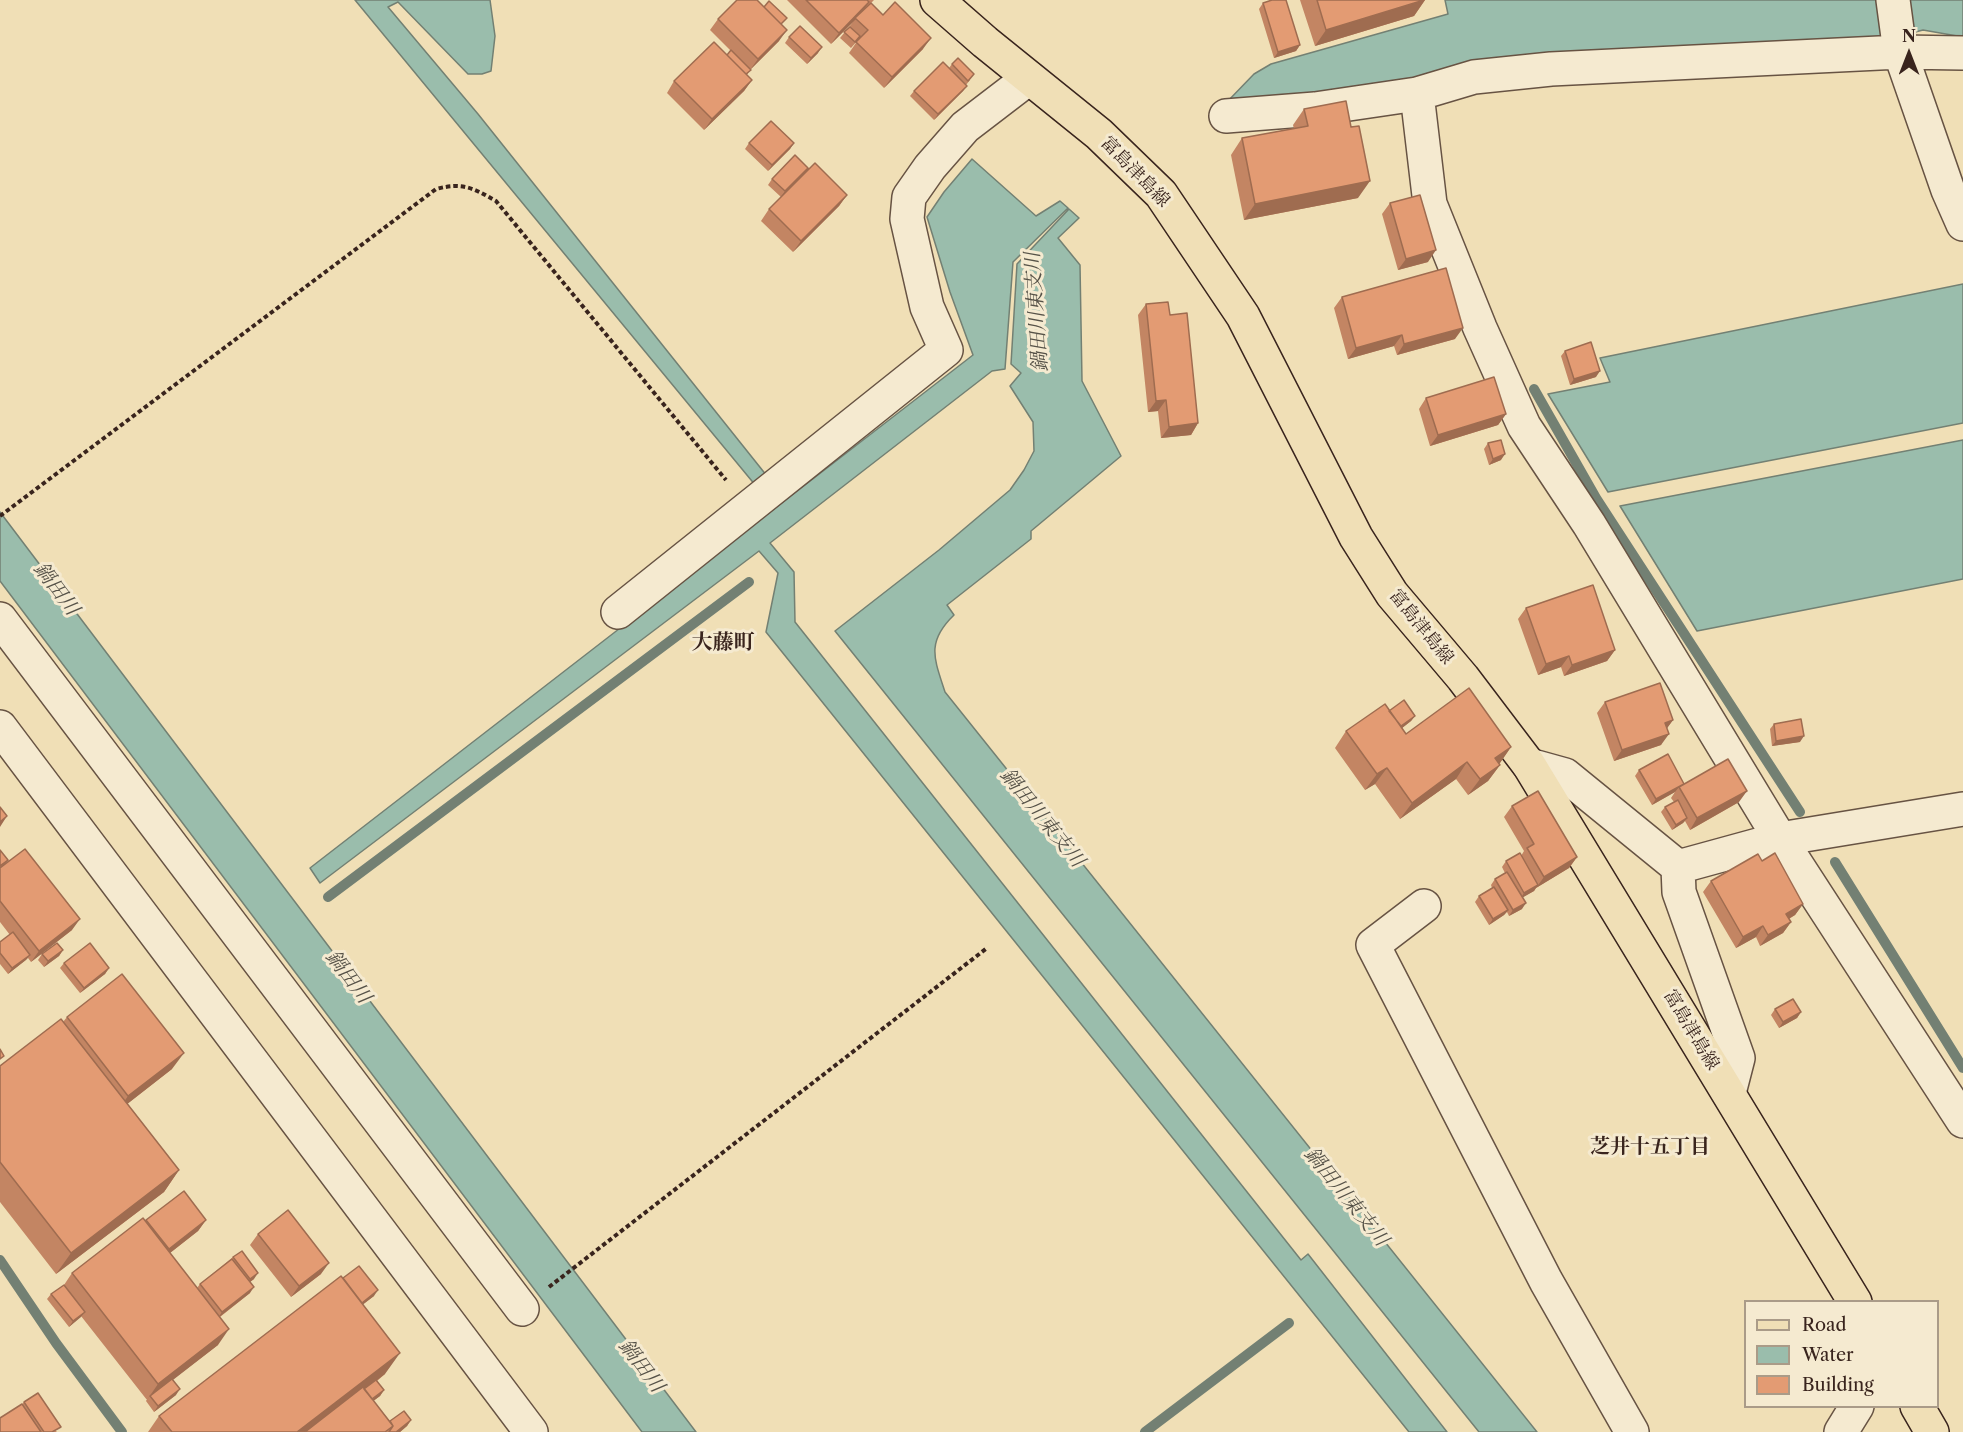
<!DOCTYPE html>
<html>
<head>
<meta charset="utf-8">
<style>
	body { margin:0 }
	#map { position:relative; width:1963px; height:1432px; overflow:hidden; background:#f0dfb6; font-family:"Libre Caslon Text",serif }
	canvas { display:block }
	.legend { position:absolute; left:1744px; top:1300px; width:195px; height:108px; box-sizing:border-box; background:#f5ead0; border:2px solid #aa9b88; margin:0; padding:8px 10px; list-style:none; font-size:18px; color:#39241d }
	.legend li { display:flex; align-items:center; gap:12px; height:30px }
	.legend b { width:30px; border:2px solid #aa9b88 }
	.north { position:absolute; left:1879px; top:24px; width:60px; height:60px; -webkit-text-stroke:4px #f5ead0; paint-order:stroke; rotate:0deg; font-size:16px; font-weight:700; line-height:24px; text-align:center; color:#39241d }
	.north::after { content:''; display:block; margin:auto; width:21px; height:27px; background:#39241d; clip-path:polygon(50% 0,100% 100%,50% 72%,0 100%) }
</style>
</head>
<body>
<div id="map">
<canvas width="1963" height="1432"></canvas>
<ul class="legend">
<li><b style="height:8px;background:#f0dfb6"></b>Road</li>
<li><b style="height:16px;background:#9abdac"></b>Water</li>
<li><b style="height:16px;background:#e39b73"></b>Building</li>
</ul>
<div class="north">N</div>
</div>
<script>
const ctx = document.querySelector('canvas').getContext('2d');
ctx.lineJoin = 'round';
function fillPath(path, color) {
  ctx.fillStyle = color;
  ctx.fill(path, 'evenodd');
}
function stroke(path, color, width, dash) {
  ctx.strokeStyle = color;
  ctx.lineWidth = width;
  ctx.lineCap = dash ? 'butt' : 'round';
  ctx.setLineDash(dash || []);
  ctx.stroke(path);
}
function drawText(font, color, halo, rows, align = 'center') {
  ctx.font = font + ' "Libre Caslon Text","Noto Serif JP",serif';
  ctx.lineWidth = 6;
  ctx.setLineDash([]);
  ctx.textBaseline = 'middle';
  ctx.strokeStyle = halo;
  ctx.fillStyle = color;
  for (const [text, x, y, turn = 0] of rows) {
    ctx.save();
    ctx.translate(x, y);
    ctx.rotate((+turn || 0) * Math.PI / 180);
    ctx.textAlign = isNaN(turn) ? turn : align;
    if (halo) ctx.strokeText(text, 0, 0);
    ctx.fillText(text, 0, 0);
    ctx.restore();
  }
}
const water = new Path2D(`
	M355 0H490L495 36 491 71 482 74H468L398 2 388 7 478 114 767 476 756 486Z
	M1445 0H1963V37L1923 30 1888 39 1225 104 1254 74 1271 64 1448 14Z
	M972 159 1036 216 1060 201 1068 208 1013 262 1005 369 992 371 770 543 794 572 795 622 1301 1260 1308 1254 1447 1432H1409L766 632 778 573 759 551 320 883 310 868 973 355 950 292 927 217 944 192Z
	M1069 209 1079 218 1058 238 1080 265 1082 381 1121 456 1031 531V539L947 605 954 615C926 642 934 658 945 692L1537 1432H1479L835 631 939 550 1010 490 1024 470 1034 451 1033 422 1010 386 1021 373 1011 364 1017 264Z
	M1963 284V423L1608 492 1548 394 1610 382 1600 358Z
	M1963 440V579L1697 631 1620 506Z
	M0 512 3 516 696 1432H642L0 581Z`);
const stream = new Path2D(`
	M1534 389 1596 498 1800 812
	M1835 862 1963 1068
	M328 897 749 582
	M0 1260 56 1343 122 1432
	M1145 1432 1289 1323`);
const path = new Path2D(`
	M0 516 436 189C463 182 473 188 496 201L726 480
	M549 1287 987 948`);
const minor = new Path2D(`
	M1893 0 1900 52 1948 190 1963 224
	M1417 94 1430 204 1480 328 1524 426 1589 524 1780 839 1963 1121
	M1226 116 1315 109 1417 94 1474 77 1551 69 1900 52 1963 53
	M618 612 946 350 927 307 907 219 909 197 930 167 965 127 1029 78
	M0 619 522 1309
	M0 727 531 1432
	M1529 765 1565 775 1678 867 1780 839 1963 809
	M1678 867 1679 892 1738 1058 1729 1093
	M1424 906 1373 945 1546 1281 1632 1432
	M1841 1432 1857 1406`);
const major = new Path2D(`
	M937 0 985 42 1099 134 1161 194 1243 316 1356 537 1392 594 1463 678 1529 765 1855 1302
	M1917 1406 1932 1432`);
const wall = new Path2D(`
	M787 0H874L863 11 883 15 923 49 884 88 849 53 858 40 851 48 840 38 853 22 831 44Z
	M1300 0H1425L1414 16 1315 46Z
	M1263 3 1300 45 1296 51 1274 58 1259 9Z
	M718 19 782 25 779 41 750 70 747 75 752 80 744 91 704 130 667 93 674 81 727 55 731 51 710 30Z
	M789 37 818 53 807 64 785 43Z
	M952 64 970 80 966 85 963 91 934 120 910 96 914 91 949 68Z
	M1304 109 1358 198 1244 220 1231 155 1242 138 1294 129 1293 125Z
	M749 143H794L790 149 768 171 745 149Z
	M808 168 804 173 781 197 768 185 772 179Z
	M847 195 839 206 793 252 761 221 769 209Z
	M1390 203 1428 262 1398 270 1382 214Z
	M1342 297 1455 339 1397 355 1394 346 1348 359 1334 308Z
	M1146 304 1198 423 1191 435 1161 438 1158 411 1148 412 1138 315Z
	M1565 351 1596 377 1570 385 1561 356Z
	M1426 398 1506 414 1498 425 1430 446 1419 409Z
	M1488 443 1501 460 1489 465 1484 449Z
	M1526 608 1615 650 1607 661 1564 676 1561 667 1538 675 1518 619Z
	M1605 702 1673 720 1667 728 1661 745 1614 761 1597 713Z
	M1389 711 1415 716 1411 721 1402 728 1406 734 1511 747 1499 764 1500 765 1488 781 1468 795 1456 779 1400 819 1375 784 1365 790 1335 748 1346 731Z
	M1774 724 1800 742 1772 746 1770 729Z
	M1639 770 1684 784 1739 802 1690 830 1685 821 1683 823 1672 830 1661 812 1665 807 1674 802 1671 798 1675 792 1652 805 1635 776Z
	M1512 806 1577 857 1569 868 1536 888 1534 891 1523 897 1522 909 1509 916 1507 912 1504 915 1489 925 1475 902 1479 896 1492 888 1491 885 1495 879 1505 873 1502 867 1506 861 1521 856 1524 851 1504 817Z
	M0 850 8 860 5 865 72 930 31 962 28 958 8 974 0 964V942L10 935 0 922Z
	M1762 861 1803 904 1795 915 1789 919 1791 922 1783 933 1760 946 1756 937 1736 948 1703 892 1711 881Z
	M63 950 59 956 44 967 38 960 42 954Z
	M64 963 109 968 105 974 80 993 60 968Z
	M1775 1009 1801 1012 1797 1018 1779 1028 1771 1015Z
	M67 1017 172 1069 127 1104 179 1170 164 1192 56 1274 0 1202V1066L63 1022Z
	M146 1220H206L198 1231 170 1253 197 1288 200 1284 233 1257 254 1279 250 1282V1293L220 1317 218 1345 172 1380 176 1395 154 1412 146 1401 147 1399V1400L81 1316 69 1327 47 1299 51 1294 64 1285 72 1273Z
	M258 1234 321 1274 291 1297 250 1245Z
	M343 1278 374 1296 363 1304 385 1374 377 1381 384 1390 380 1396 373 1401 390 1421 411 1420 407 1426 400 1432H148L159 1416Z
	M24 1402 57 1432H0Z`);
const shadedWall = new Path2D(`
	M1425 0 1414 16 1315 46 1326 30Z
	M869 2 861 14 831 44 839 33Z
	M787 30 779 41 750 70 758 59Z
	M931 38 923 49 884 88 892 77Z
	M1300 45 1296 51 1274 58 1278 52Z
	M822 47 818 53 807 64 811 58Z
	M752 80 744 91 704 130 712 119Z
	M967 86 963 91 934 120 938 114Z
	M794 143 790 149 768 171 772 165Z
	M808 168 804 173 781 197 785 191Z
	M1370 181 1358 198 1244 220 1255 204Z
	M847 195 839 206 793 252 801 241Z
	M1436 250 1428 262 1398 270 1406 259Z
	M1463 328 1455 339 1397 355 1404 344Z
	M1402 335 1394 346 1348 359 1356 348Z
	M1600 371 1596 377 1570 385 1574 379Z
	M1166 400 1158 411 1148 412 1156 401Z
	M1506 414 1498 425 1430 446 1438 435Z
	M1198 423 1191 435 1161 438 1169 427Z
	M1505 454 1501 460 1489 465 1493 459Z
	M1615 650 1607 661 1564 676 1572 665Z
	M1569 656 1561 667 1538 675 1546 664Z
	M1415 716 1411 721 1397 732 1401 726Z
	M1673 720 1665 731V723Z
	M1669 734 1661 745 1614 761 1622 750Z
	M1804 736 1800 742 1772 746 1776 741Z
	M1511 747 1500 763 1484 775 1495 758Z
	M1467 762 1456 779 1400 819 1412 803Z
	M1500 765 1488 781 1468 795 1480 779Z
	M1387 768 1375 784 1365 790 1377 774Z
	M1679 787 1675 792 1652 805 1656 799Z
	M1747 791 1739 802 1690 830 1697 818Z
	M7 816 0 827V822Z
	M1687 818 1683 823 1672 830 1676 825Z
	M1577 857 1569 868 1536 888 1544 877Z
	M1538 885 1534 891 1520 899 1524 893Z
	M1526 903 1522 909 1509 916 1513 910Z
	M1803 904 1795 915 1778 925 1786 914Z
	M1508 910 1504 915 1489 925 1493 919Z
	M80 919 72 930 31 962 39 951Z
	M1791 922 1783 933 1760 946 1768 935Z
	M1763 926 1756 937 1736 948 1743 937Z
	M63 950 59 956 44 967 48 961Z
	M30 955 26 960 8 974 12 968Z
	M109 968 105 974 80 993 84 988Z
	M1801 1012 1797 1018 1779 1028 1783 1022Z
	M184 1053 172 1069 117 1112 128 1096Z
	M179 1170 164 1192 56 1274 71 1253Z
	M206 1220 198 1231 161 1260 169 1249Z
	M329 1263 321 1274 291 1297 299 1286Z
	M258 1273 254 1279 246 1285 250 1279Z
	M254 1287 250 1293 218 1318 222 1312Z
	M378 1290 374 1296 352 1313 356 1307Z
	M85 1312 81 1317 69 1327 73 1321Z
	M229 1329 218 1345 151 1397 150 1396 147 1400 158 1384Z
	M400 1353 385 1374 310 1432H297Z
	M180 1389 176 1395 154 1412 158 1406Z
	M384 1390 380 1396 360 1411 364 1406Z
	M411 1420 407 1426 400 1432H396Z`);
const building = new Path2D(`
	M737 0H757L787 30 758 59 718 19Z
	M806 0H867L869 2 839 33Z
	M1272 0H1286L1300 45 1278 52 1263 3Z
	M1317 0H1424L1326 30Z
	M769 1 787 18 781 24 764 7Z
	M895 2 931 38 892 77 856 42 868 30 855 18 871 3 883 15Z
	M800 26 822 47 811 58 789 37Z
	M850 27 860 36 855 42 844 32Z
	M714 42 752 80 712 119 674 81Z
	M731 50 751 70 746 74 727 55Z
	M958 58 974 74 968 81 952 64Z
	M943 62 967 86 938 114 914 91Z
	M1346 101 1351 127 1359 126 1370 181 1255 204 1242 138 1308 126 1304 109Z
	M771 121 794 143 772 165 749 143Z
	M795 155 808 168 785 191 772 179Z
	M815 163 847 195 801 241 769 209Z
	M1420 195 1436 250 1406 259 1390 203Z
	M1446 268 1463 328 1404 344 1402 335 1356 348 1342 297Z
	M1168 302 1170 315 1187 313 1198 423 1169 427 1166 400 1156 401 1146 304Z
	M1591 342 1600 371 1574 379 1565 351Z
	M1494 377 1506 414 1438 435 1426 398Z
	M1501 440 1505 454 1493 459 1488 443Z
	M1593 585 1615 650 1572 665 1569 656 1546 664 1526 608Z
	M1660 683 1673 720 1665 723 1669 734 1622 750 1605 702Z
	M1469 688 1511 747 1495 758 1500 765 1480 779 1467 762 1412 803 1387 768 1377 774 1346 731 1385 704 1406 734Z
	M1404 700 1415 716 1401 726 1389 711Z
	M1801 719 1804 736 1776 741 1774 724Z
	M1668 754 1684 784 1656 799 1639 770Z
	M1728 759 1747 791 1697 818 1679 787Z
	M1538 791 1577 857 1544 877 1527 848 1534 844 1512 806Z
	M1678 800 1687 818 1676 825 1665 807Z
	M0 807 7 816 0 822Z
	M25 849 80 919 39 951 0 901V868Z
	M0 850 8 860 0 866Z
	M1520 853 1538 885 1524 893 1506 861Z
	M1775 853 1803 904 1786 914 1791 922 1768 935 1763 926 1743 937 1711 881 1758 854 1762 861Z
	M1507 872 1526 903 1513 910 1495 879Z
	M1494 887 1508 910 1493 919 1479 896Z
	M13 932 30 955 12 968 0 953V942Z
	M57 943 63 950 48 961 42 954Z
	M90 943 109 968 84 988 64 963Z
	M122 974 184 1053 128 1096 67 1017Z
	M1793 999 1801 1012 1783 1022 1775 1009Z
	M61 1019 179 1170 71 1253 0 1162V1066Z
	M0 1049 4 1056 0 1059Z
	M184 1191 206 1220 169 1249 146 1220Z
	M288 1210 329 1263 299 1286 258 1234Z
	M143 1218 229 1329 158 1384 72 1273Z
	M242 1251 258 1273 250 1279 233 1257Z
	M232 1259 254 1287 222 1312 200 1284Z
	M359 1266 378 1290 362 1303 343 1278Z
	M341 1276 400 1353 297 1432H172L159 1416Z
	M64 1285 85 1312 73 1321 51 1294Z
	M172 1379 180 1389 158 1406 150 1396Z
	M376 1380 384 1390 372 1399 364 1389Z
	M363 1387 393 1426 385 1432H305Z
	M38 1393 61 1427 52 1432H44L24 1402Z
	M22 1404 41 1432H0V1418Z
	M404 1411 411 1420 396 1432H389L393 1426 390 1421Z`);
const streetNames = [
	["富島津島線",1135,172,46],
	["富島津島線",1421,627,51],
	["富島津島線",1691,1030,59]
];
const waterNames = [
	["鍋田川東支川",1037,312,-94],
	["鍋田川",56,589,53],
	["鍋田川東支川",1042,818,51],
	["鍋田川",348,977,53],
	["鍋田川東支川",1346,1197,51],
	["鍋田川",641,1366,53]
];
const neighbourhoodNames = [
	["芝井十五丁目",1650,1147]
];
const quarterNames = [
	["大藤町",723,643]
];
fillPath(water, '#9abdac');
stroke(water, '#738073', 1.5);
stroke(stream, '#738073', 10);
stroke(minor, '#675343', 36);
stroke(major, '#39241d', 36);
stroke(path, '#39241d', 4, [4.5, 3]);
stroke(minor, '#f5ead0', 33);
stroke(major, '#f0dfb6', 33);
fillPath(wall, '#c38563');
fillPath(shadedWall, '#9f6c50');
fillPath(building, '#e39b73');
stroke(building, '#9f6c50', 1.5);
drawText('18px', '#39241d', '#f5ead0', streetNames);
drawText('italic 20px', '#565248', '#f5ead0', waterNames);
drawText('bold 20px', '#39241d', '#f5ead0', neighbourhoodNames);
drawText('bold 21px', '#39241d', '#f5ead0', quarterNames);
</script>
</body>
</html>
